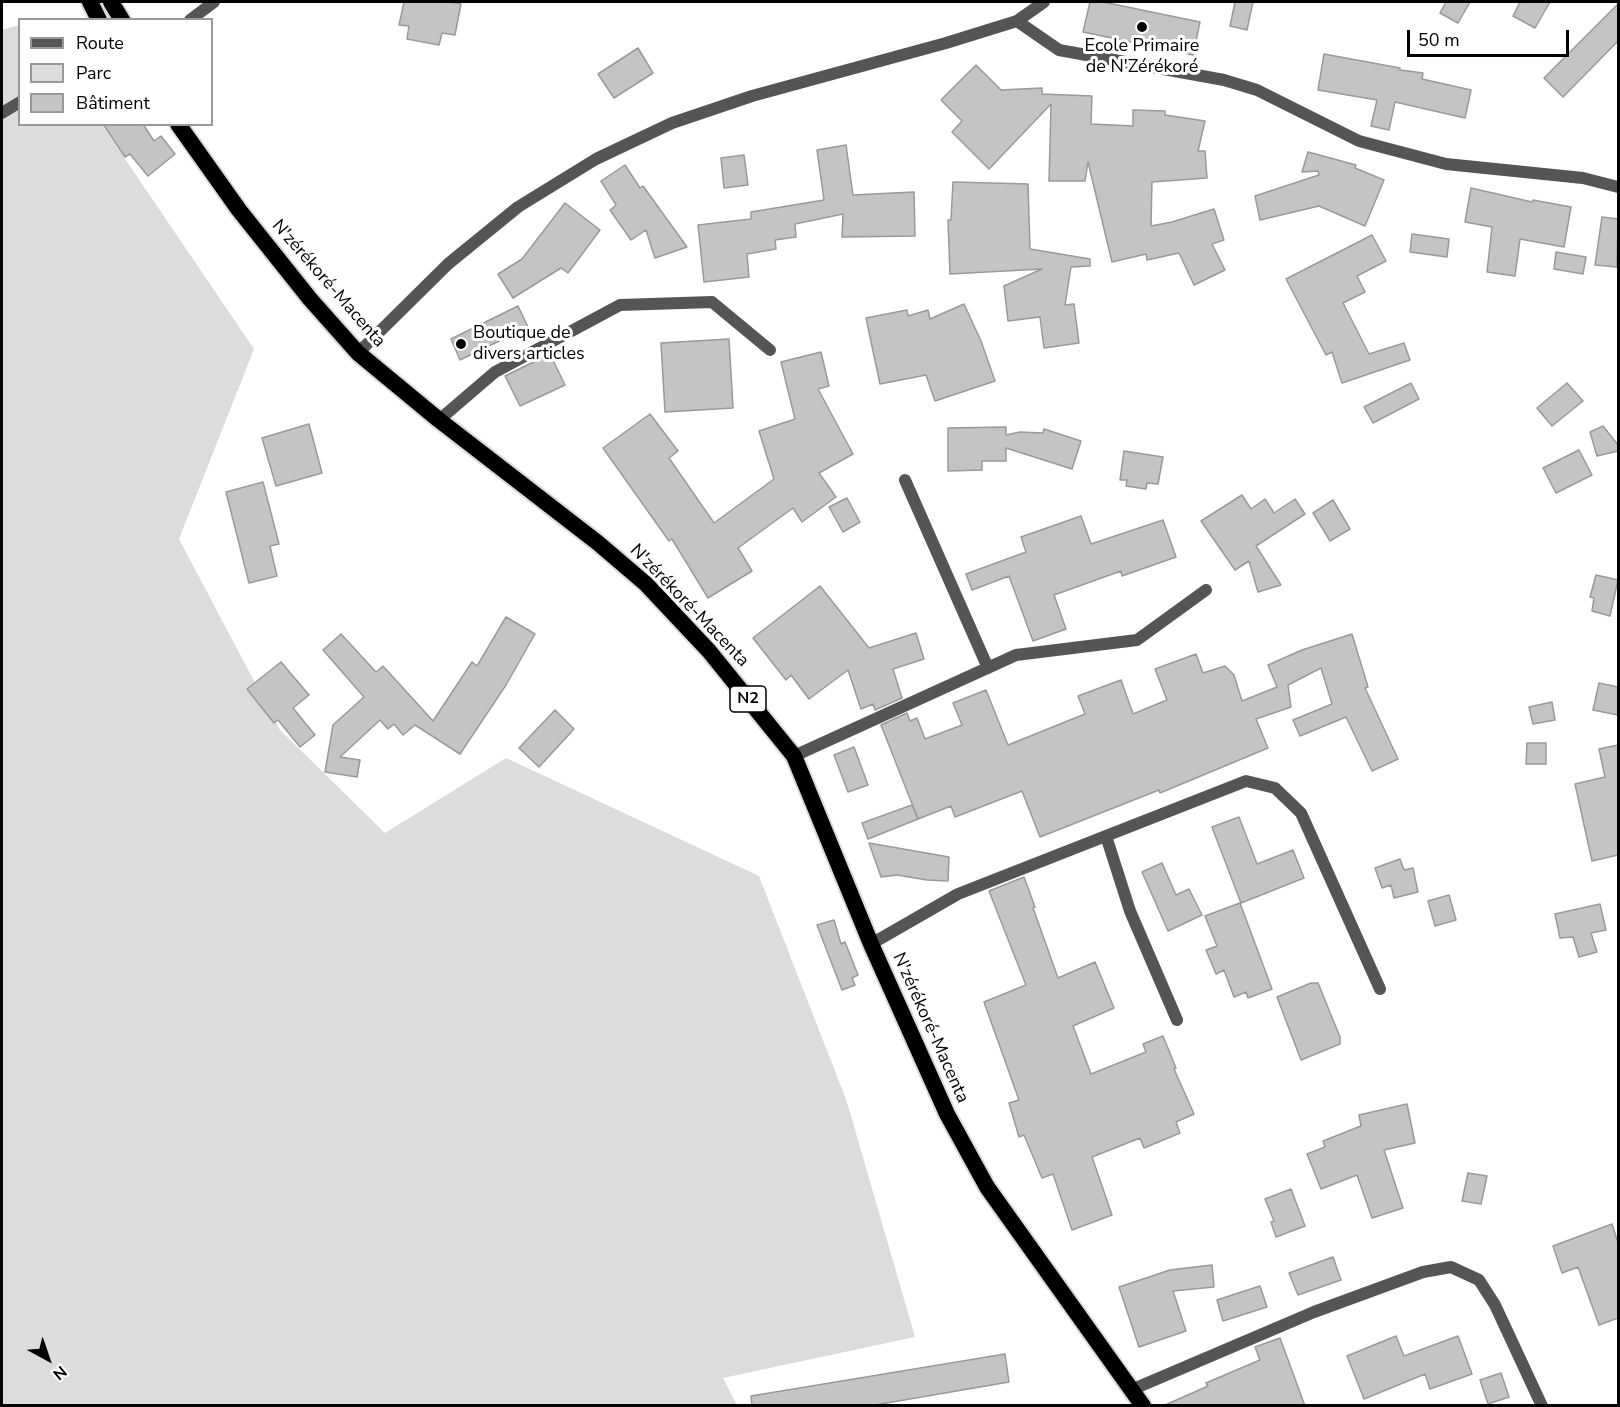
<!DOCTYPE html>
<html>
<head>
<meta charset="utf-8">
<style>
	body { margin:0 }
	#map { position:relative; width:1620px; height:1407px; overflow:hidden; background:#fff; font-family:"Nunito Sans",sans-serif }
	canvas { display:block }
	.frame { position:absolute; inset:0; border:3px solid #000; pointer-events:none }
	.legend { position:absolute; left:18px; top:18px; width:195px; height:108px; box-sizing:border-box; background:#fff; border:2px solid #999; margin:0; padding:8px 10px; list-style:none; font-size:18px; color:#000 }
	.legend li { display:flex; align-items:center; gap:12px; height:30px }
	.legend b { width:30px; border:2px solid #999 }
	.north { position:absolute; left:18px; top:1329px; width:60px; height:60px; -webkit-text-stroke:4px #fff; paint-order:stroke; rotate:140deg; font-size:16px; font-weight:700; line-height:24px; text-align:center; color:#000 }
	.north::after { content:''; display:block; margin:auto; width:21px; height:27px; background:#000; clip-path:polygon(50% 0,100% 100%,50% 72%,0 100%) }
	.scale { position:absolute; left:1407px; top:30px; width:162px; height:27px; box-sizing:border-box; border:3px solid #000; border-top:0; padding-left:8px; font-size:18px; line-height:21px; white-space:nowrap; color:#000; -webkit-text-stroke:4px #fff; paint-order:stroke }
</style>
</head>
<body>
<div id="map">
<canvas width="1620" height="1407"></canvas>
<div class="frame"></div>
<ul class="legend">
<li><b style="height:8px;background:#555"></b>Route</li>
<li><b style="height:16px;background:#dcdcdc"></b>Parc</li>
<li><b style="height:16px;background:#c4c4c4"></b>Bâtiment</li>
</ul>
<div class="north">N</div>
<div class="scale">50 m</div>
</div>
<script>
const ctx = document.querySelector('canvas').getContext('2d');
ctx.lineJoin = 'round';
function fillPath(path, color) {
  ctx.fillStyle = color;
  ctx.fill(path, 'evenodd');
}
function stroke(path, color, width, dash) {
  ctx.strokeStyle = color;
  ctx.lineWidth = width;
  ctx.lineCap = dash ? 'butt' : 'round';
  ctx.setLineDash(dash || []);
  ctx.stroke(path);
}
function drawText(font, color, halo, rows, align = 'center') {
  ctx.font = font + ' "Nunito Sans",sans-serif';
  ctx.lineWidth = 6;
  ctx.setLineDash([]);
  ctx.textBaseline = 'middle';
  ctx.strokeStyle = halo;
  ctx.fillStyle = color;
  for (const [text, x, y, turn = 0] of rows) {
    ctx.save();
    ctx.translate(x, y);
    ctx.rotate((+turn || 0) * Math.PI / 180);
    ctx.textAlign = isNaN(turn) ? turn : align;
    if (halo) ctx.strokeText(text, 0, 0);
    ctx.fillText(text, 0, 0);
    ctx.restore();
  }
}
const green = new Path2D(`
	M19 25 20 124 102 125 254 349 179 539 280 730 385 833 506 758 759 876 847 1102 915 1337 723 1378 737 1405 2 1406 3 1353 2 1352V30Z`);
const building = new Path2D(`
	M404 2H450L461 4 455 35 442 33 439 45 407 39 409 26 399 25Z
	M1090 2H1103L1200 22 1193 55 1083 32Z
	M1235 2H1253L1247 30 1230 26Z
	M1446 2H1470L1458 23 1440 13Z
	M1520 2H1550L1535 28 1513 16Z
	M1618 4V41L1563 97 1544 78Z
	M638 48 653 73 614 98 598 74Z
	M1324 54 1400 68V70L1423 73 1422 79 1471 90 1465 118 1395 102 1389 130 1371 126 1377 100 1318 90Z
	M976 65 1001 90 1042 88V94L1092 96 1091 124 1133 126V110L1165 111V115L1205 121 1198 151H1205L1207 178 1152 182 1151 226 1172 222 1214 209 1224 240 1212 244 1225 270 1194 285 1179 253 1147 260 1146 254 1112 262 1088 162 1085 181H1049L1051 104 989 169 952 132 962 121 941 100Z
	M103 124H143L154 141 161 136 175 154 148 176 130 154 125 157Z
	M846 145 853 195 914 192 915 236 842 237 843 214 795 224 796 237 775 240 776 249 747 254 749 277 704 282 698 225 751 219V212L824 200 817 150Z
	M1308 152 1356 165 1355 168 1384 180 1365 226 1319 206 1260 220 1255 196 1319 175 1318 171 1302 172Z
	M744 155 748 185 724 188 721 158Z
	M625 165 640 188 643 186 687 247 655 258 646 230 631 240 610 210 616 205 601 181Z
	M953 182 1028 184 1030 249 1090 259V266L1071 267 1065 305 1074 304 1079 343 1044 348 1040 317 1008 321 1004 286 1042 269 950 274 948 220H951Z
	M1471 188 1532 202 1533 200 1571 207 1564 247 1520 239 1515 276 1487 272 1492 227 1465 222Z
	M565 203 600 230 568 273 561 268 513 298 498 274 522 259Z
	M1602 217 1618 219 1617 267 1595 265Z
	M1412 234 1449 239 1447 257 1410 252Z
	M1372 235 1386 261 1357 276 1365 292 1343 303 1369 354 1404 343 1410 360 1342 383 1332 352 1326 355 1286 279Z
	M1556 252 1586 257 1583 274 1554 269Z
	M964 304 981 341 995 381 935 401 926 375 880 384 866 318 907 310 908 316 928 310 930 319Z
	M518 306 528 327 460 360 451 339Z
	M729 339 733 408 665 412 661 343Z
	M821 352 829 386 818 389 853 454 819 473 836 497 802 522 793 508 738 548 752 571 708 598 672 539 669 541 603 448 650 414 678 451 669 458 714 523 774 479 759 431 795 419 781 362Z
	M550 354 565 385 520 406 505 376Z
	M1411 383 1419 399 1373 423 1364 407Z
	M1567 383 1583 401 1552 426 1537 408Z
	M309 424 322 473 276 486 262 438Z
	M1603 426 1618 445V451L1597 456 1590 432Z
	M1006 427V435L1020 432 1043 433 1044 429 1081 441 1072 469 1006 448V461H982V470L948 471V428Z
	M1579 450 1592 475 1556 493 1543 468Z
	M1124 451 1163 457 1158 484 1147 483 1146 489 1126 486 1127 480H1120Z
	M263 482 279 544 270 546 277 576 249 583 226 492Z
	M1242 495 1251 509 1265 499 1274 513 1295 499 1305 514 1256 546 1281 585 1258 592 1249 561 1235 570 1201 521Z
	M847 498 860 522 843 532 829 507Z
	M1333 500 1350 529 1330 541 1313 513Z
	M1081 516 1091 544 1163 520 1176 557 1122 576 1121 571 1054 595 1066 629 1033 641 1009 576 972 590 966 574 1026 552 1021 537Z
	M1596 575 1618 580 1610 616 1592 611 1594 598 1590 597Z
	M820 586 869 648 916 633 924 659 893 669 902 698 875 710 873 704 861 709 848 670 809 699 791 675 786 680 753 638Z
	M506 617 535 634 506 685 460 754 415 725 403 735 394 724 388 729 380 720 340 757 360 760 357 777 325 772 333 725 364 697 323 650 341 634 376 672 383 666 433 721 472 662 477 666Z
	M1352 634 1368 687 1365 688 1398 759 1372 771 1346 717 1300 736 1293 720 1332 704 1321 668 1288 685 1291 707 1256 719 1268 748 1160 793 1159 790 1040 837 1022 791 955 817 951 806 918 819 881 725 907 713 910 721 917 718 925 739 962 725 953 703 986 690 1008 745 1085 714 1078 696 1121 680 1133 714 1167 700 1155 669 1196 654 1203 673 1225 666 1234 675 1242 701 1277 687 1268 665 1302 650Z
	M281 662 309 695 293 708 315 735 300 747 278 720 274 723 247 689Z
	M1599 683 1618 687V715L1593 710Z
	M1552 702 1555 720 1533 724 1529 707Z
	M555 710 574 729 539 767 519 748Z
	M1527 743H1546V764H1526Z
	M1618 745V855L1592 861 1575 784 1605 777 1599 749Z
	M854 747 868 785 848 792 834 755Z
	M912 805 918 819 868 839 862 823Z
	M1239 817 1257 864 1293 850 1304 878 1241 903 1212 827Z
	M869 843 949 857 948 881 927 880 897 875 881 877Z
	M1400 859 1404 870 1413 868 1418 892 1394 898 1391 885 1382 888 1375 868Z
	M1162 863 1176 895 1189 889 1202 915 1168 931 1142 872Z
	M1024 877 1035 907 1033 908 1058 978 1095 962 1114 1008 1073 1026 1091 1074 1146 1052 1143 1044 1163 1036 1176 1068 1174 1069 1194 1114 1176 1122 1180 1133 1144 1148 1140 1138 1092 1157 1112 1215 1072 1230 1053 1174 1042 1178 1024 1135 1019 1137 1009 1103 1019 1100 984 1002 1026 985 989 891Z
	M1449 895 1456 920 1435 926 1428 901Z
	M1240 903 1272 989 1248 998 1246 992 1234 997 1224 970 1216 974 1206 950 1217 946 1205 916Z
	M1600 904 1606 930 1591 933 1597 952 1579 957 1573 937 1560 938 1555 914Z
	M834 920 841 944 845 942 858 975 852 978 855 985 842 990 817 925Z
	M1311 983H1318L1340 1037V1044L1301 1060 1277 997Z
	M1407 1104 1415 1143 1384 1150 1403 1208 1372 1218 1357 1175 1321 1189 1307 1154 1325 1147 1323 1141 1361 1126 1359 1115Z
	M1468 1173 1487 1176 1481 1204 1462 1201Z
	M1291 1189 1305 1226 1276 1237 1271 1222 1274 1221 1265 1199Z
	M1612 1224 1618 1243V1318L1599 1325 1578 1267 1562 1273 1553 1246Z
	M1333 1257 1341 1280 1298 1295 1289 1273Z
	M1212 1265 1214 1287 1173 1291 1186 1331 1139 1347 1119 1287 1170 1270Z
	M1260 1286 1267 1307 1223 1321 1217 1300Z
	M1396 1336 1404 1356 1458 1336 1472 1374 1430 1389 1425 1374 1364 1399 1347 1356Z
	M1280 1338 1305 1406H1163L1208 1386 1206 1383 1260 1360 1255 1347Z
	M1005 1354 1009 1382 869 1406H752L751 1396Z
	M1501 1373 1509 1397 1488 1404 1480 1380Z`);
const minor = new Path2D(`
	M190 20 214 2
	M1017 21 1059 50 1224 80 1257 90 1359 141 1446 164 1583 178 1618 187
	M2 113 20 102
	M358 353 448 264 518 207 596 159 672 123 752 96 946 43 1017 21 1044 2
	M439 420 495 372 620 305 712 302 770 350
	M905 480 988 668
	M794 756 1016 655 1137 640 1206 590
	M1106 836 1130 911 1177 1020
	M871 944 958 894 1246 781 1275 788 1301 813 1380 989
	M1131 1390 1314 1312 1423 1272 1451 1267 1479 1280 1495 1305 1542 1406`);
const trunk = new Path2D(`
	M90 2 99 20
	M111 2 122 20
	M178 124 239 210 310 299 358 353 439 420 598 543 646 584 709 651 794 756 871 944 947 1114 987 1187 1143 1406`);
const markers = [
	[1142,27,6,"#000"],
	[461,344,6,"#000"]
];
const shields = [
	[748,699,36]
];
const shieldNames = [
	["N2",748,699]
];
const poiNames = [
	["Ecole Primaire",1142,47],
	["de N'Zérékoré",1142,68],
	["Boutique de",473,334,"left"],
	["divers articles",473,355,"left"]
];
const streetNames = [
	["N'zérékoré-Macenta",328,284,49],
	["N'zérékoré-Macenta",689,606,46],
	["N'zérékoré-Macenta",930,1028,66]
];
fillPath(green, '#dcdcdc');
fillPath(building, '#c4c4c4');
stroke(building, '#999', 1.5);
stroke(trunk, '#dbdbdb', 20);
stroke(minor, '#555', 12);
stroke(trunk, '#000', 16);
for (const [x, y, r, color] of markers) {
  const dot = new Path2D();
  dot.arc(x, y, r, 0, 2 * Math.PI);
  ctx.fillStyle = color;
  ctx.fill(dot);
  stroke(dot, '#fff', 2);
}
for (const [x, y, w] of shields) {
  const box = new Path2D();
  box.roundRect(x - w / 2, y - 13, w, 26, 4.5);
  ctx.fillStyle = '#fff';
  ctx.fill(box);
  stroke(box, '#000', 1.5);
}
drawText('bold 16px', '#000', null, shieldNames);
drawText('18px', '#000', '#fff', poiNames);
drawText('18px', '#000', '#fff', streetNames);
</script>
</body>
</html>
